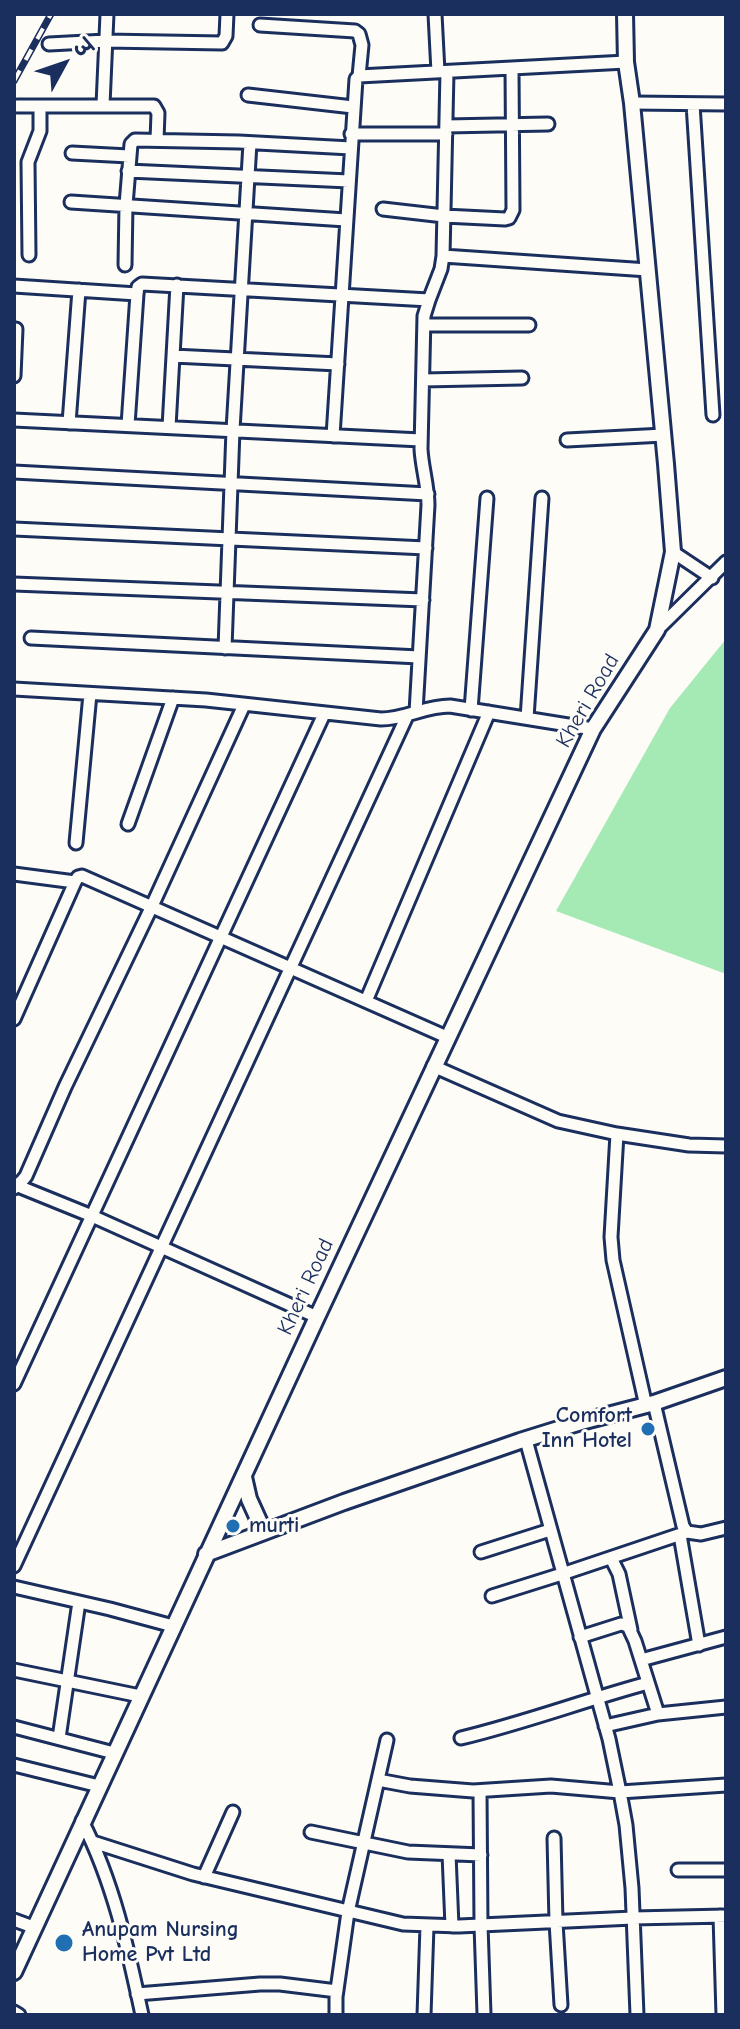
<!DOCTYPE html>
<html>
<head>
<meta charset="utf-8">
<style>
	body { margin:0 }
	#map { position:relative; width:740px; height:2029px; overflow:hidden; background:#fdfcf7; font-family:"Comic Neue","Playpen Sans Deva",sans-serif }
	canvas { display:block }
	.frame { position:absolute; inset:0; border:16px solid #1b2f5e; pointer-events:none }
	.north { position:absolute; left:24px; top:24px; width:80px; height:80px; -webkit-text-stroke:6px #fdfcf7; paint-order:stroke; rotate:50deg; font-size:22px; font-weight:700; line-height:32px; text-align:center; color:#1b2f5e }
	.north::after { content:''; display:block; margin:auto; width:28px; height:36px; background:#1b2f5e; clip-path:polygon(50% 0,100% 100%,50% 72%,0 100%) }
</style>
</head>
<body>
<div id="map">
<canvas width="740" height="2029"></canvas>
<div class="frame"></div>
<div class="north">उ</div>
</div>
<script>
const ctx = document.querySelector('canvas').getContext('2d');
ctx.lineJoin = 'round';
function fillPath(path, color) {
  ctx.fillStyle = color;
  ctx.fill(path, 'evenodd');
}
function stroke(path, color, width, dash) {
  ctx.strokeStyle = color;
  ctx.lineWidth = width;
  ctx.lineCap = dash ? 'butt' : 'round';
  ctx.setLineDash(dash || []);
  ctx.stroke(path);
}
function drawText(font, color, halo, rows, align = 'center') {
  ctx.font = font + ' "Comic Neue",sans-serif';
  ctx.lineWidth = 6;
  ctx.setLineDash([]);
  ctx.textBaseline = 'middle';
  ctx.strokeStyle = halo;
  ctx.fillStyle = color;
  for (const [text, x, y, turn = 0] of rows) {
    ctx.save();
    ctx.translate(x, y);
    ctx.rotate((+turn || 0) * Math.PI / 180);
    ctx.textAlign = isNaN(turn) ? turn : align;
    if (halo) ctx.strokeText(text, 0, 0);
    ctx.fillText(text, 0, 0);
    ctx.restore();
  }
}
const green = new Path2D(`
	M726 639V974L556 911 670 708Z`);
const minor = new Path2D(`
	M435 14 438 72
	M260 25 355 31 359 34 362 45 359 76
	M49 44 106 41 222 43 226 36 227 14
	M248 95 353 107
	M632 103 726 104
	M693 104 713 415
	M103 105 107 14
	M17 106H154L158 113 157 140
	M446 126 548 124
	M351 134H446
	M72 153 129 156
	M128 171 349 181
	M71 202 346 220
	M383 209 444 216 505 219 509 218 513 210 512 68
	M29 255 28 162 40 131V106
	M443 256 648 270
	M125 265 126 205 131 144 135 140 239 142 351 148
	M14 286 137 294
	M424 325H529
	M173 356 338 364
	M14 376 16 329
	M423 380 522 378
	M14 420 421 440
	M69 423 79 290
	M128 425 137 294 138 287 142 284 429 300
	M169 427 177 285
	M333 436 356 79 359 76 626 62
	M567 440 664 435
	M14 472 428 494
	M14 529 426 548
	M673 552 712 578
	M14 584 423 600
	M657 630 726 562
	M31 638 419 657
	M225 648 233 430 250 143
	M14 689 206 700 381 719C405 719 425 706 450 706L593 729
	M471 710 487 498
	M416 712 428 505C428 486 422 468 421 449L424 316 429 300 441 269 443 256 447 72
	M527 718 542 498
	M128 824 173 698
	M76 843 90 694
	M14 874 75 882 14 1019
	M75 882 78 877 82 876 449 1038
	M366 1001 489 712
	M433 1066 558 1121 617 1134 689 1145 726 1146
	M617 1134 611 1237 613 1260 646 1406
	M18 1186 92 1216 317 1317
	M14 1188 22 1181 26 1176 65 1087 152 906 244 705
	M14 1384 324 714
	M654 1403 683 1526 687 1532 701 1534 726 1528
	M526 1440 609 1739 620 1792 626 1825 632 1888 637 2015
	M680 1535 699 1645
	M481 1552 550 1530
	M611 1558 619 1574 631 1630
	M14 1566 407 716
	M14 1587 110 1609 173 1626
	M492 1596 562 1574 687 1532
	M580 1637 621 1624 628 1626 635 1641 658 1714
	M641 1660 726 1637
	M14 1670 140 1696
	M605 1726 658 1714 726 1707
	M14 1727 114 1753
	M59 1738 79 1602
	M461 1738C524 1723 585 1700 648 1683
	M14 1765 99 1786
	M378 1780 410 1786 473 1791 551 1786 620 1792 726 1785
	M480 1791 481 1925 484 2014
	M82 1821C113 1881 128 1949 142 2015
	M311 1832 408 1852 481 1855
	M554 1838 556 1922 561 2005
	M93 1842 193 1874 403 1924 459 1926 633 1918 726 1916
	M449 1854 452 1926
	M678 1870H726
	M204 1877 233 1812
	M720 1916 723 2015
	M14 1920 33 1927
	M137 1994 260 1984H280L337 1991
	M14 2012 19 2015
	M336 2015V1997L348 1912 387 1740
	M424 2015 427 1926`);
const tertiary = new Path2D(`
	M244 1477 249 1499 264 1532
	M206 1554 344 1502 520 1441 581 1422 654 1403 726 1378
	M14 1972 317 1317 593 729 657 630 673 552 666 464 632 103 626 62 625 14`);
const rail = new Path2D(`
	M14 81 51 14`);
const markers = [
	[648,1429,8,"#1f6fb2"],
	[233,1526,8,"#1f6fb2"],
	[64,1943,10,"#1f6fb2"]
];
const streetNames = [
	["Kheri Road",588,701,-60],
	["Kheri Road",306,1287,-65]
];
const poiNames = [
	["Comfort",632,1416,"right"],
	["Inn Hotel",632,1441,"right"],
	["murti",249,1526],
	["Anupam Nursing",82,1930],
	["Home Pvt Ltd",82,1955]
];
fillPath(green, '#a5eab5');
stroke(minor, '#1b2f5e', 17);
stroke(tertiary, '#1b2f5e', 20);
stroke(minor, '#fdfcf7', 11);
stroke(tertiary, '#fdfcf7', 14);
stroke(rail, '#1b2f5e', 7);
stroke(rail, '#fdfcf7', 4, [12]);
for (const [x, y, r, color] of markers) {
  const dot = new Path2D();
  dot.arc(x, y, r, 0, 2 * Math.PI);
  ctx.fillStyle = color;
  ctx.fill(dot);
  stroke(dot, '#fdfcf7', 3);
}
drawText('22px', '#1b2f5e', '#fdfcf7', streetNames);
drawText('bold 22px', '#1b2f5e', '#fdfcf7', poiNames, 'left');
</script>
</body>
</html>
